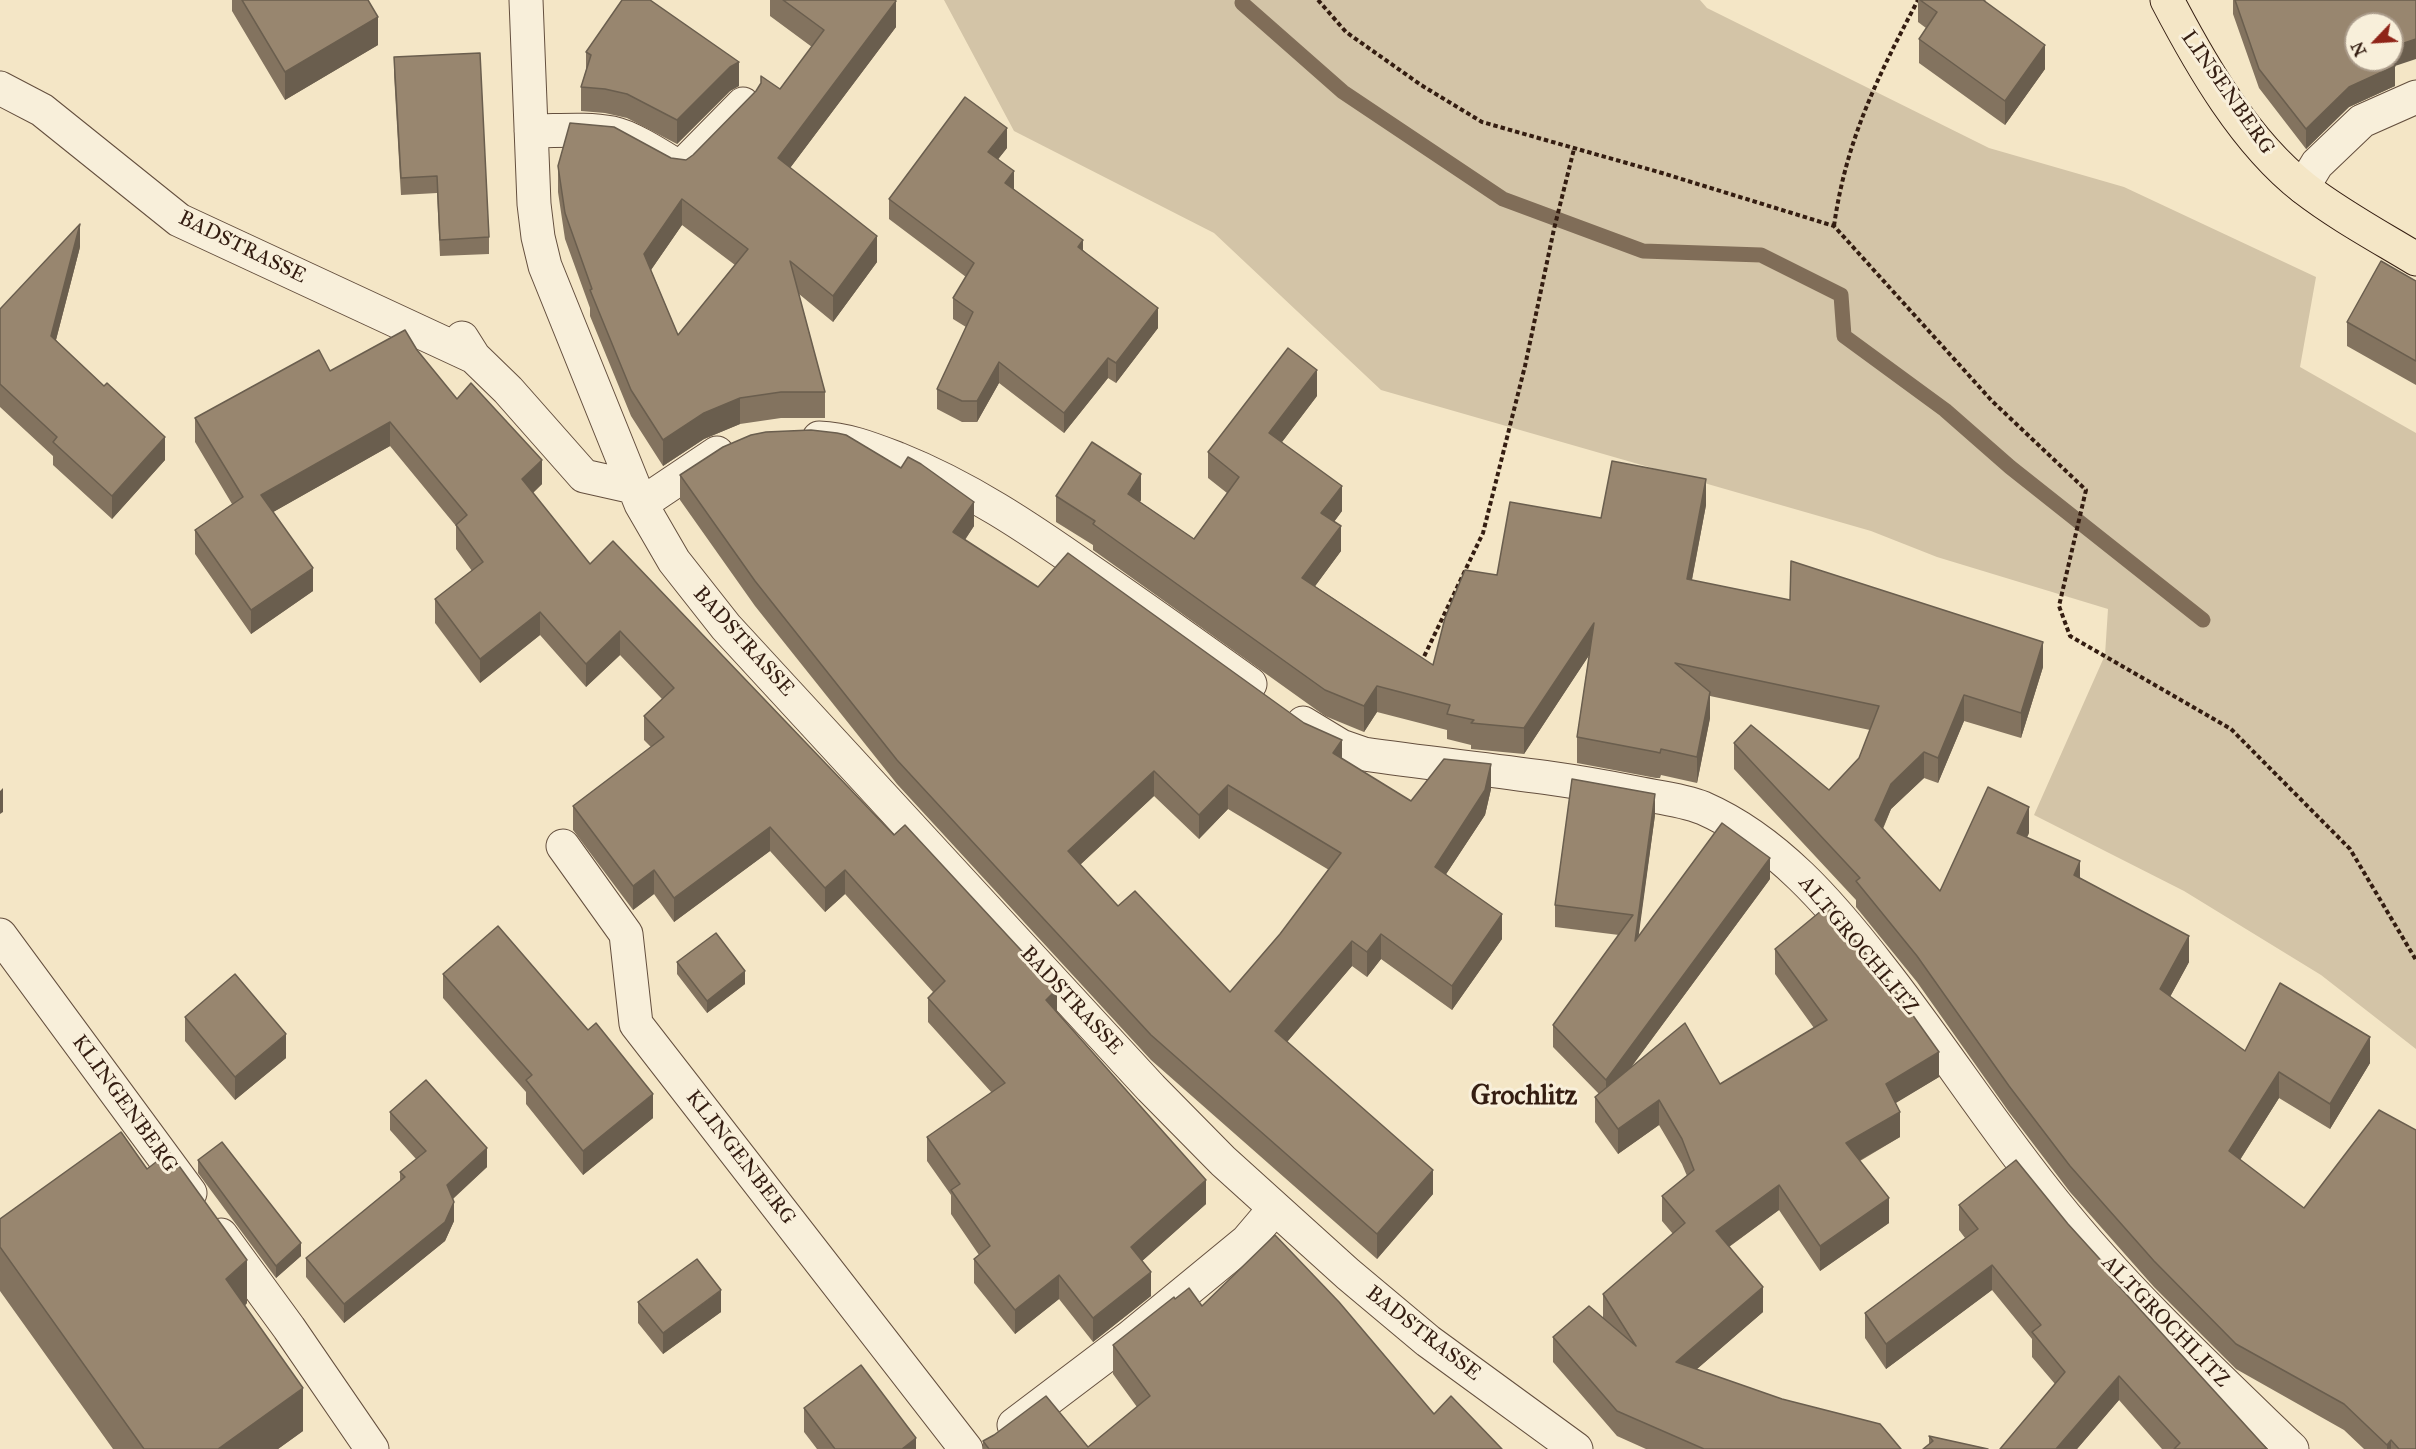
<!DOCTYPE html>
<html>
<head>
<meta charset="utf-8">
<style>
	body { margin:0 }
	#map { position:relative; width:2416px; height:1449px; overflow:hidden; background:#f4e6c6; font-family:"IM FELL Great Primer",serif }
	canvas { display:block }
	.north { position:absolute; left:2344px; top:12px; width:60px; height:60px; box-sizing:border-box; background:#f8efda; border:2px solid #aa9b8a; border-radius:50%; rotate:245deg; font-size:16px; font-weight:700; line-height:24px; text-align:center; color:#341d11 }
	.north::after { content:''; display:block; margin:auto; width:21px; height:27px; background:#8f2418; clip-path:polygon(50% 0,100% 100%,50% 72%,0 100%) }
</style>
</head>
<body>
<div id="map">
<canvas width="2416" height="1449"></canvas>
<div class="north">N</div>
</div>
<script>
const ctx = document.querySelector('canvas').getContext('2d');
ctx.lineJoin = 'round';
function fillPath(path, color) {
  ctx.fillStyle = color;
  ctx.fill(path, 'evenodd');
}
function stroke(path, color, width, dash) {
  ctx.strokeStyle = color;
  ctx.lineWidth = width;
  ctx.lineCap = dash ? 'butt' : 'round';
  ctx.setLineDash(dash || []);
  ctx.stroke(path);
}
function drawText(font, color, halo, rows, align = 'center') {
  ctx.font = font + ' "IM FELL Great Primer",serif';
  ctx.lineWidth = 6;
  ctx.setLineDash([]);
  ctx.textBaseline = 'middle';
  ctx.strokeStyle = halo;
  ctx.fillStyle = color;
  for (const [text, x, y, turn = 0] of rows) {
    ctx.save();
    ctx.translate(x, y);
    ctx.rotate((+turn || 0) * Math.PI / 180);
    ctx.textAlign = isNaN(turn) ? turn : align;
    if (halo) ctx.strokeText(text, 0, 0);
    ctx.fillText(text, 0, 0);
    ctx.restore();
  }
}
const green = new Path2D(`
	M944 0H1700L1707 8 1989 148 2124 187 2316 277 2300 367 2416 433V1049L2321 975 2184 891 2034 815 2105 655 2108 609 1937 557 1871 531 1381 390 1214 233 1014 131Z`);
const stream = new Path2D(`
	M1242 3 1343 92 1503 199 1643 251 1761 255 1841 295 1844 336 1945 410 2010 467 2203 620`);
const path = new Path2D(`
	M1318 0 1346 32 1421 85 1482 122 1662 173 1834 226 1992 401 2086 490 2059 606 2070 636 2231 729 2350 849 2416 960
	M1834 226C1846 140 1878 76 1918 0
	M1421 663 1483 533 1525 366 1554 229 1574 149`);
const minor = new Path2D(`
	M526 0 534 204 538 237 545 266 641 504 674 561 726 627 1151 1088 1223 1161 1348 1274 1428 1341 1576 1449
	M0 88 42 110 179 220 474 357
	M531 131C558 131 587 128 612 133 632 137 662 157 680 168L743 104
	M2303 187 2317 164 2362 121 2416 97
	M462 338 474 357 508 390 584 476 633 487
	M819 438C847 439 872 449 898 459 968 487 1029 528 1090 571 1144 608 1197 646 1250 684
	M641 504 717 453
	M1303 723 1341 746 1364 754C1453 767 1543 774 1631 792 1654 797 1681 799 1703 808 1776 840 1831 904 1879 966 1940 1043 1992 1126 2054 1202 2125 1291 2210 1370 2292 1449
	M563 846 626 934 636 1024 966 1449
	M0 935 190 1193
	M221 1235 289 1328 372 1449
	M1014 1425 1129 1338 1247 1241 1275 1208`);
const major = new Path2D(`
	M2167 0C2201 65 2245 142 2304 188 2339 215 2378 236 2416 259`);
const wall = new Path2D(`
	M232 0H368L378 45 285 100 232 11Z
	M770 0H895L896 27 790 168 877 262 833 322 799 294 825 392V418H781L740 424 704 439 663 466 631 416 590 316V308L565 239 558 192V166L671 158 686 160 693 155 780 89 812 47 770 16ZM682 225 735 265 678 335 651 270Z
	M1918 0H1986L1985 1 2045 69 2005 125 1919 63V39L1926 28 1918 22Z
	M2233 0H2416L2395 66V86L2349 107 2306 149 2259 88 2233 14Z
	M586 52 739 86 730 91 677 144 627 118 605 113 581 111V87L586 70Z
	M394 57 489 237V254L440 256 437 193 401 195 394 74Z
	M1007 148 998 159 1014 189 1083 250 1158 328 1116 383 1108 378 1064 433 999 383 977 422H962L937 409V389L966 327 953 319V298L966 277 889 219V199Z
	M80 247 56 340 165 460 112 519 53 465V456L0 407V309Z
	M2416 281V385L2347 346V322Z
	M417 350 457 399 542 484 533 493 590 564 1057 1013 1206 1204 1142 1261 1151 1296 1093 1342 1059 1299 1015 1334 974 1283V1259L979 1255 951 1214V1195L927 1161V1137L992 1093 928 1022V998L933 992 845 894 825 912 770 851 674 922 654 894 633 910 573 830V806L651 747 644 740V716L662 699 620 655 586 687 540 635 480 683 435 623V599L472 571 456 549V526L390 446 273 512 313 591 251 634 195 554V530L232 504 195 442V418L330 371Z
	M1317 396 1282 442 1342 511 1334 522 1341 551 1315 586 1433 665 1497 575 1601 518 1706 505 1692 580 2043 667 2021 738 1964 721 1938 783 1924 778 1891 809 1883 829 1940 891 2029 833 2027 837 2189 962 2170 997 2245 1051 2370 1063 2330 1129 2279 1098 2240 1160 2416 1449H2364L2344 1430 2236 1369 2154 1287 2070 1192 2009 1112 1917 982 1856 907V900L1734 769V743L1829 790 1859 758 1870 730 1710 696V718L1697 783 1661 775 1660 778H1656L1577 763V737L1589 655 1524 754 1471 749V745L1447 739V730L1377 712 1364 732 1325 716 1093 550V545L1056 522V496L1141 500 1140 502 1194 539 1227 493 1208 478V452Z
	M680 475 974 526 965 540 1038 587 1342 759 1411 801 1491 789 1485 815 1446 874 1502 939 1452 1010 1381 959 1367 977 1352 966 1287 1042 1433 1194 1377 1259 1151 1060 897 784 755 606 680 500ZM1154 796 1199 839 1228 809 1329 870 1280 934 1230 992 1118 906 1080 865Z
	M1655 815 1638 936 1770 879 1632 1066 1720 1084 1814 1028 1775 974V949L1939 1077 1895 1103 1900 1137 1860 1161 1889 1223 1820 1271 1779 1210 1729 1247 1763 1312 1697 1369 1901 1449H1646L1617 1436 1553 1362V1337L1603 1317V1294L1673 1234 1662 1221V1196L1687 1176 1682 1164 1659 1125 1618 1154 1595 1122V1097L1599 1094 1553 1047V1025L1619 935 1555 927V905Z
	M677 962 745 984 707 1013 677 974Z
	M443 974 653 1118 583 1175 526 1104V1092L443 998Z
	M185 1017 286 1058 235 1100 185 1041Z
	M390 1112 487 1167 453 1199 454 1221 445 1241 344 1323 306 1277V1258L400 1181V1172L416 1159 390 1130Z
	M198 1160 301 1256 276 1278 198 1173Z
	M147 1169 247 1303 245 1306 303 1431 278 1449H113L0 1291V1247Z
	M1959 1205 2068 1224 2117 1278V1284L2267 1449H2162L2119 1400 2077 1449H2000L2055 1384 2032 1357V1339L1992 1290 1886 1369 1865 1338V1313L1965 1238 1959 1230Z
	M1175 1299 1202 1306 1434 1414 1502 1449H983V1441L1088 1447 1137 1407 1113 1374V1345Z
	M638 1302 721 1312 663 1354 638 1323Z
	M804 1408 916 1449H817L804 1432Z
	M1929 1436 1988 1449 1929 1445Z`);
const shadedWall = new Path2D(`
	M896 1V27L778 184V158Z
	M378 17V45L285 100V72Z
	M2416 39V59L2395 66V86L2349 107 2306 149V129L2349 87 2392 60V47Z
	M2045 45V69L2005 125V101Z
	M739 62V86L730 91 677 144V120L730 67Z
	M1007 128V148L988 172V152Z
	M1014 171V191L1005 183Z
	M682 199V225L644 280V254Z
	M80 224V247L51 359V336Z
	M877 236V262L833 322V296Z
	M1083 240V260L1078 247Z
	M1158 308V328L1116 383V363Z
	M1108 358V378L1064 433V413Z
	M999 362V383L977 422V401Z
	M1317 370V396L1269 459V433Z
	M740 398V424L704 439 663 466V440L704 413Z
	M390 422V446L261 519V495Z
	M165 437V460L112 519V496Z
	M542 460V484L522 503V479Z
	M1141 474V500L1128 520V494Z
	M1706 479V505L1687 605V579Z
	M1342 486V511L1321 539V513Z
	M974 502V526L953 557V532Z
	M1341 526V551L1302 604V578Z
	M313 568V591L251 634V610Z
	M540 612V635L480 683V659Z
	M1594 623V648L1524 754V728Z
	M620 631V655L586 687V664Z
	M2043 642V667L2021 738V713Z
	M1377 686V712L1364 732V706Z
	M1710 692V718L1697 783V757Z
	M1964 695V721L1938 783V758Z
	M1342 740V765L1333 753Z
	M1924 752V778L1891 809 1875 846V820L1891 784Z
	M1491 764V789L1485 815 1435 891V867Z
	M1154 771V796L1068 876V851Z
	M1228 785V809L1199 839V815Z
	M3 788V812L0 814V791Z
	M1655 794V815L1635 963V941Z
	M2029 807V833L2017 858V833Z
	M770 827V851L674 922V898Z
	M1770 858V879L1606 1101V1080Z
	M2080 861V887L2074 875Z
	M654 870V894L633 910V886Z
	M845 870V894L825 912V888Z
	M1502 914V939L1452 1010V986Z
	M1381 934V959L1367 977V952Z
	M2189 936V962L2160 1015V989Z
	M1352 941V966L1275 1056V1031Z
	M745 971V984L707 1013V1001Z
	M1057 989V1013L1046 1000Z
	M286 1034V1058L235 1100V1077Z
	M2370 1037V1063L2330 1129V1104Z
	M1939 1052V1077L1886 1109V1084Z
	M2279 1072V1098L2229 1177V1151Z
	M653 1094V1118L583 1175V1151Z
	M1659 1100V1125L1618 1154V1129Z
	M1900 1112V1137L1846 1168V1143Z
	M487 1148V1167L447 1204V1185Z
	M1433 1170V1194L1377 1259V1234Z
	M1206 1180V1204L1131 1271V1247Z
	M1779 1185V1210L1716 1256V1231Z
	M1889 1198V1223L1820 1271V1246Z
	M454 1202V1221L445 1241 344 1323V1304Z
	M301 1243V1256L276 1278V1266Z
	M247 1260V1303L226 1322V1279Z
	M1992 1265V1290L1886 1369V1344Z
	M1151 1272V1296L1093 1342V1318Z
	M1059 1275V1299L1015 1334V1310Z
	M1763 1287V1312L1676 1387V1362Z
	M721 1290V1312L663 1354V1333Z
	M2119 1376V1400L2077 1449H2056Z
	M303 1388V1431L278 1449H218Z
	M916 1438V1449H902Z
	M2391 1440V1449H2387V1445Z`);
const building = new Path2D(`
	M242 0H368L378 17 285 72Z
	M622 0H650L739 62 730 67 677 120 627 94 605 89 581 87 591 55 586 52Z
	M783 0H895L896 1 778 158 877 236 833 296 790 261 825 392H781L740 398 704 413 663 440 631 390 590 290 592 289 565 213 558 166 570 123 614 127 671 158 686 160 693 155 756 91 761 83V76L780 89 824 30ZM682 199 748 249 678 335 644 254Z
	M1920 0H1983L2045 45 2005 101 1919 39 1937 12Z
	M2235 0H2416V39L2392 47V24H2356V60H2392L2395 66 2349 87 2306 129 2259 69Z
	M480 53 489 237 440 240 437 176 401 178 394 57Z
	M965 97 1007 128 988 152 1014 171 1005 183 1083 240 1078 247 1158 308 1116 363 1108 358 1064 413 999 362 977 401H962L937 389 973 312 953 298 974 263 889 199Z
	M80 224 51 336 104 386 107 383 165 437 112 496 53 442 57 437 0 384V309Z
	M2381 261 2416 281V361L2347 322Z
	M405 330 417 350 457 399 471 383 542 460 522 479 590 564 613 541 894 835 905 825 1057 989 1046 1000 1206 1180 1131 1247 1151 1272 1093 1318 1059 1275 1015 1310 974 1259 990 1246 951 1190 960 1184 927 1137 1005 1083 928 998 945 981 845 870 825 888 770 827 674 898 654 870 633 886 573 806 664 737 644 716 674 688 620 631 586 664 540 612 480 659 435 599 483 562 456 525 467 515 390 422 261 495 313 568 251 610 195 530 243 497 195 418 319 350 330 371Z
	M1288 348 1317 370 1269 433 1342 486 1321 513 1341 526 1302 578 1433 665 1445 618 1465 570 1497 575 1510 502 1601 518 1612 461 1706 479 1687 579 1790 600 1791 561 2043 642 2021 713 1964 695 1938 758 1924 752 1891 784 1875 820 1940 891 1988 787 2029 807 2017 833 2080 861 2074 875 2189 936 2160 989 2245 1051 2280 983 2370 1037 2330 1104 2279 1072 2229 1151 2304 1208 2379 1110 2416 1130V1449H2399L2391 1440 2387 1445 2344 1404 2236 1344 2154 1261 2070 1166 2009 1086 1917 956 1856 881 1860 878 1734 743 1751 725 1829 790 1859 758 1879 706 1675 663 1710 692 1697 757 1661 749 1660 753 1656 752 1577 737 1594 623 1524 728 1471 723 1474 720 1447 714 1450 705 1377 686 1364 706 1325 690 1093 524 1095 521 1056 496 1092 442 1141 474 1128 494 1194 539 1239 477 1208 452Z
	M811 430 837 433 846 435 901 468 908 457 921 464 974 502 953 532 1038 587 1068 553 1304 723 1342 740 1333 753 1411 801 1444 759 1491 764 1485 790 1435 867 1502 914 1452 986 1381 934 1367 952 1352 941 1275 1031 1433 1170 1377 1234 1151 1035 897 760 755 581 680 475 723 447 751 435 766 432ZM1154 771 1199 815 1228 785 1341 853 1280 934 1230 992 1135 891 1118 906 1068 851Z
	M1572 779 1655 794 1635 941 1722 823 1770 858 1606 1080 1553 1025 1633 915 1555 905Z
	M1827 906 1887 979 1939 1052 1886 1084 1900 1112 1846 1143 1889 1198 1820 1246 1779 1185 1716 1231 1763 1287 1676 1362 1782 1399 1880 1424 1901 1449H1704L1617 1411 1553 1337 1589 1306 1636 1346 1603 1294 1685 1223 1662 1196 1694 1170 1682 1139 1659 1100 1618 1129 1595 1097 1685 1023 1720 1084 1827 1020 1775 949Z
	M498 926 588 1030 596 1023 653 1094 583 1151 526 1080 532 1075 443 974Z
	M716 933 745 971 707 1001 677 962Z
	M235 974 286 1034 235 1077 185 1017Z
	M426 1080 487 1148 447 1185 454 1202 445 1222 344 1304 306 1258 405 1177 400 1172 426 1151 390 1112Z
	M121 1132 147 1169 169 1152 247 1260 226 1279 303 1388 218 1449H144L0 1247V1219Z
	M222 1142 301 1243 276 1266 198 1160Z
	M2016 1160 2068 1224 2117 1278 2106 1272 2267 1449H2174L2180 1443 2119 1376 2056 1449H2000L2065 1372 2032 1332 2041 1325 1992 1265 1886 1344 1865 1313 1978 1229 1959 1205Z
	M1275 1235 1339 1302 1434 1414 1451 1396 1502 1449H989L983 1441 994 1435 1046 1396 1088 1447 1150 1396 1113 1345 1174 1297 1175 1299 1189 1288 1202 1306Z
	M697 1259 721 1290 663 1333 638 1302Z
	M861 1365 916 1438 902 1449H835L804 1408Z
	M1929 1436 1988 1449H1923L1933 1441Z`);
const streetNames = [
	["LINSENBERG",2227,93,55],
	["BADSTRASSE",242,248,26],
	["BADSTRASSE",743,642,48],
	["ALTGROCHLITZ",1858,946,50],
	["BADSTRASSE",1071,1001,47],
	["KLINGENBERG",124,1104,54],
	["KLINGENBERG",740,1158,52],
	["ALTGROCHLITZ",2165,1322,46],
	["BADSTRASSE",1423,1334,38]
];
const districtNames = [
	["Grochlitz",1524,1097]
];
fillPath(green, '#d3c4a7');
stroke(stream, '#806d58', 15);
stroke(minor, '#644f3e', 35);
stroke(major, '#341d11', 35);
stroke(path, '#341d11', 4, [4.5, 3]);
stroke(minor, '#f8efda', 33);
stroke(major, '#f4e6c6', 33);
fillPath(wall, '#83735f');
fillPath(shadedWall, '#6a5e4e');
fillPath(building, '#98866f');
stroke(building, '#6a5e4e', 1.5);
drawText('21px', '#341d11', '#f8efda', streetNames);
drawText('bold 27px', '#341d11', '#f8efda', districtNames);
</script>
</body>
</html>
